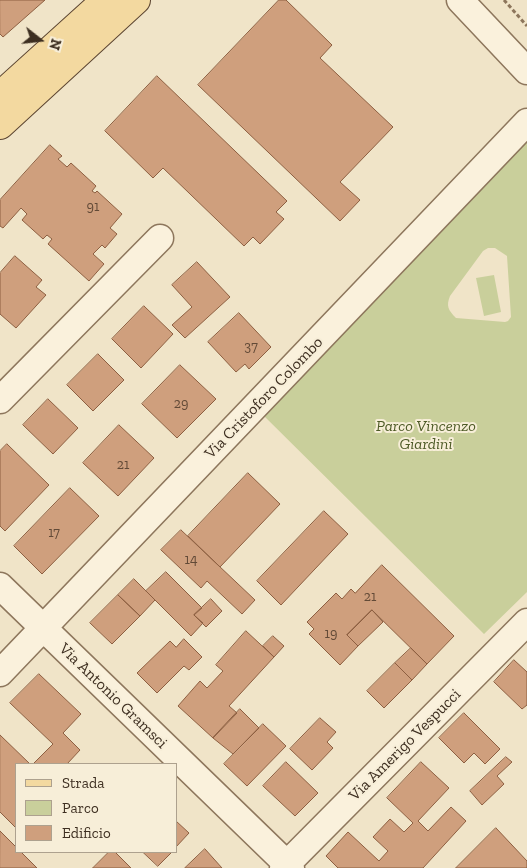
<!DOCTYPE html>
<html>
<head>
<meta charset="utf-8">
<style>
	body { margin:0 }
	#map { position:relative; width:527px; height:868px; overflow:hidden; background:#f0e4c8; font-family:"Zilla Slab",serif }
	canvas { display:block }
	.legend { position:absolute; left:15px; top:763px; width:162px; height:90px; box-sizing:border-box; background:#f7eed8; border:1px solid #ada18e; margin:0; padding:6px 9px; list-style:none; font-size:15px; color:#3d2e20 }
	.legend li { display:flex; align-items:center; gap:10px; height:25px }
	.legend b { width:25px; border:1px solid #ada18e }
	.north { position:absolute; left:15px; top:15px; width:50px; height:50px; -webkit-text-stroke:4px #f7eed8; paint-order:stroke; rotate:106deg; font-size:14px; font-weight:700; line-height:20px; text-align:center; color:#3d2e20 }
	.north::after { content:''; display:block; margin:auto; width:18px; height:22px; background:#3d2e20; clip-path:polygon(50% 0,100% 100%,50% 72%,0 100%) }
</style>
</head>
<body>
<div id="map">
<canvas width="527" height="868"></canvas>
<ul class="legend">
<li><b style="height:6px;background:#f3d9a0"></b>Strada</li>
<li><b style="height:14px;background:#c9cf9b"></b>Parco</li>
<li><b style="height:14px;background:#cf9f7d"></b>Edificio</li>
</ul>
<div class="north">N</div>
</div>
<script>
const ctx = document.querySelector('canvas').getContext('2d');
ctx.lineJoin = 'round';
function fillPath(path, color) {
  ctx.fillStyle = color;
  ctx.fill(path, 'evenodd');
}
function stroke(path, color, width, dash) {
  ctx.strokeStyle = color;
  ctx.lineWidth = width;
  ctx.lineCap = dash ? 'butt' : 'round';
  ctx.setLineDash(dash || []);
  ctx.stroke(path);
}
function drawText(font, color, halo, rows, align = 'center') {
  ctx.font = font + ' "Zilla Slab",serif';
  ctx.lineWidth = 4;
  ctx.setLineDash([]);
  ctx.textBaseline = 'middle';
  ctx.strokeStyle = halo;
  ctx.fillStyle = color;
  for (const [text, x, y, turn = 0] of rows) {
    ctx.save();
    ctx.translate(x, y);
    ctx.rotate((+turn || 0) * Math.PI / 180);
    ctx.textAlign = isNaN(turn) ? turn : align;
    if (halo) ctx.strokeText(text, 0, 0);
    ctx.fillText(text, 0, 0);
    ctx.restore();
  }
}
const green = new Path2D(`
	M527 139V592L484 634 262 414ZM488 248H495L507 256 511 317 508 321 505 322 456 318C448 310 446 306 450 296L483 251Z
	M494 275 501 312 484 316 476 278Z`);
const building = new Path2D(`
	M0 0H45L3 37 0 34Z
	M279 0H286L332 45 320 58 393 127 340 182 360 200 340 221 198 85Z
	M157 76 287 201 276 212 284 219 260 244 253 237 244 246 163 168 153 178 105 131Z
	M50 145 62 156 58 159 67 167 71 163 96 186 92 191 95 193 97 191 122 214 110 228 117 234 105 248 102 245 93 254 104 264 89 281 48 244 52 239 47 235 43 239 22 220 27 214 21 208 3 228 0 226V200Z
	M15 256 42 280 36 287 46 295 16 328 0 314V273Z
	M197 262 230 297 185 338 172 325 192 307 172 285Z
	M144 306 173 334 141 368 112 339Z
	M239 313 271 347 249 369 245 364 236 372 208 342Z
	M98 354 124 380 93 411 67 385Z
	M180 365 216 399 177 438 142 404Z
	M48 399 78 428 53 454 23 425Z
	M119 425 154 458 118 496 83 463Z
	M7 444 49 485 5 531 0 526V451Z
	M248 473 280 504 220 567 188 536Z
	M70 488 99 516 42 574 14 546Z
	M324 511 348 534 281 605 257 581Z
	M181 530 255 600 242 614 207 581 201 588 161 550Z
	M382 565 454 636 427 664 372 610 347 635 358 646 340 665 309 634 314 629 307 622 336 593 342 599 351 589 355 593Z
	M166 572 202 608 194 615 203 623 191 636 146 591Z
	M134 579 155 600 140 616 118 595Z
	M118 595 140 616 112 644 90 623Z
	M211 599 222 611 206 627 194 615Z
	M372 610 383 622 358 646 347 635Z
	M246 631 274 657 229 706 237 713 213 738 178 706 200 681 207 688 223 671 216 665Z
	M273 636 284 646 274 657 263 646Z
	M184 639 202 657 189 670 184 666 157 693 137 673 170 641 176 647Z
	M411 648 427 664 412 680 395 663Z
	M514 660 527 672V705L522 709 494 682Z
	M395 663 412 680 384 708 367 691Z
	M39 674 81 714 63 733 80 750 67 764H33L53 744 10 703Z
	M240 709 259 728 233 754 213 738Z
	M464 713 500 749 485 764 474 753 464 763 439 738Z
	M320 718 336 732 327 742 333 748 312 770 290 749Z
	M263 724 286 746 247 786 224 764Z
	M0 735 30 764H16V828L0 812Z
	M506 757 512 762 497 776 504 784 482 805 470 791Z
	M286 762 318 793 295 816 263 786Z
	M421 762 449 788 418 821 428 831 451 807 466 821 423 868H338L326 856 348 832 379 861 388 851 373 837 390 819 404 832 413 823 387 798Z
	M176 821 189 833 176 847Z
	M496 828 527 861V868H456Z
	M0 831 16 847V852H21L37 868H0Z
	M205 849 222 868H185Z
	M109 852H115L131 868H93Z
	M143 852H172L158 866Z`);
const path = new Path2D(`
	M504 0 527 26`);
const minor = new Path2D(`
	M460 0 527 71
	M0 400 160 238
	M0 586 291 868
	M0 673 527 122
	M283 868 527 622`);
const primary = new Path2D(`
	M0 96 106 0
	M0 125 136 0`);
const numberNames = [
	["91",93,207],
	["37",251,347],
	["29",181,404],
	["21",123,465],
	["17",54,533],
	["14",191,560],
	["21",370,597],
	["19",331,634]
];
const streetNames = [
	["Via Cristoforo Colombo",264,398,-46],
	["Via Antonio Gramsci",113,696,44],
	["Via Amerigo Vespucci",405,745,-45]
];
const parkNames = [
	["Parco Vincenzo",426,426],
	["Giardini",426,444]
];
fillPath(green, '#c9cf9b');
fillPath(building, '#cf9f7d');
stroke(building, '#8d5f41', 1);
stroke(minor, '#8d765c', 29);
stroke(primary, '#5b4430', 30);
stroke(path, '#8d765c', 3, [4, 2.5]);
stroke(minor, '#faf1dc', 26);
stroke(primary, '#f3d9a0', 28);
drawText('14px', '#624a37', null, numberNames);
drawText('16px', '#3d2e20', '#f7eed8', streetNames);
drawText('italic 16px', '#4d5a26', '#f7eed8', parkNames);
</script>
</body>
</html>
